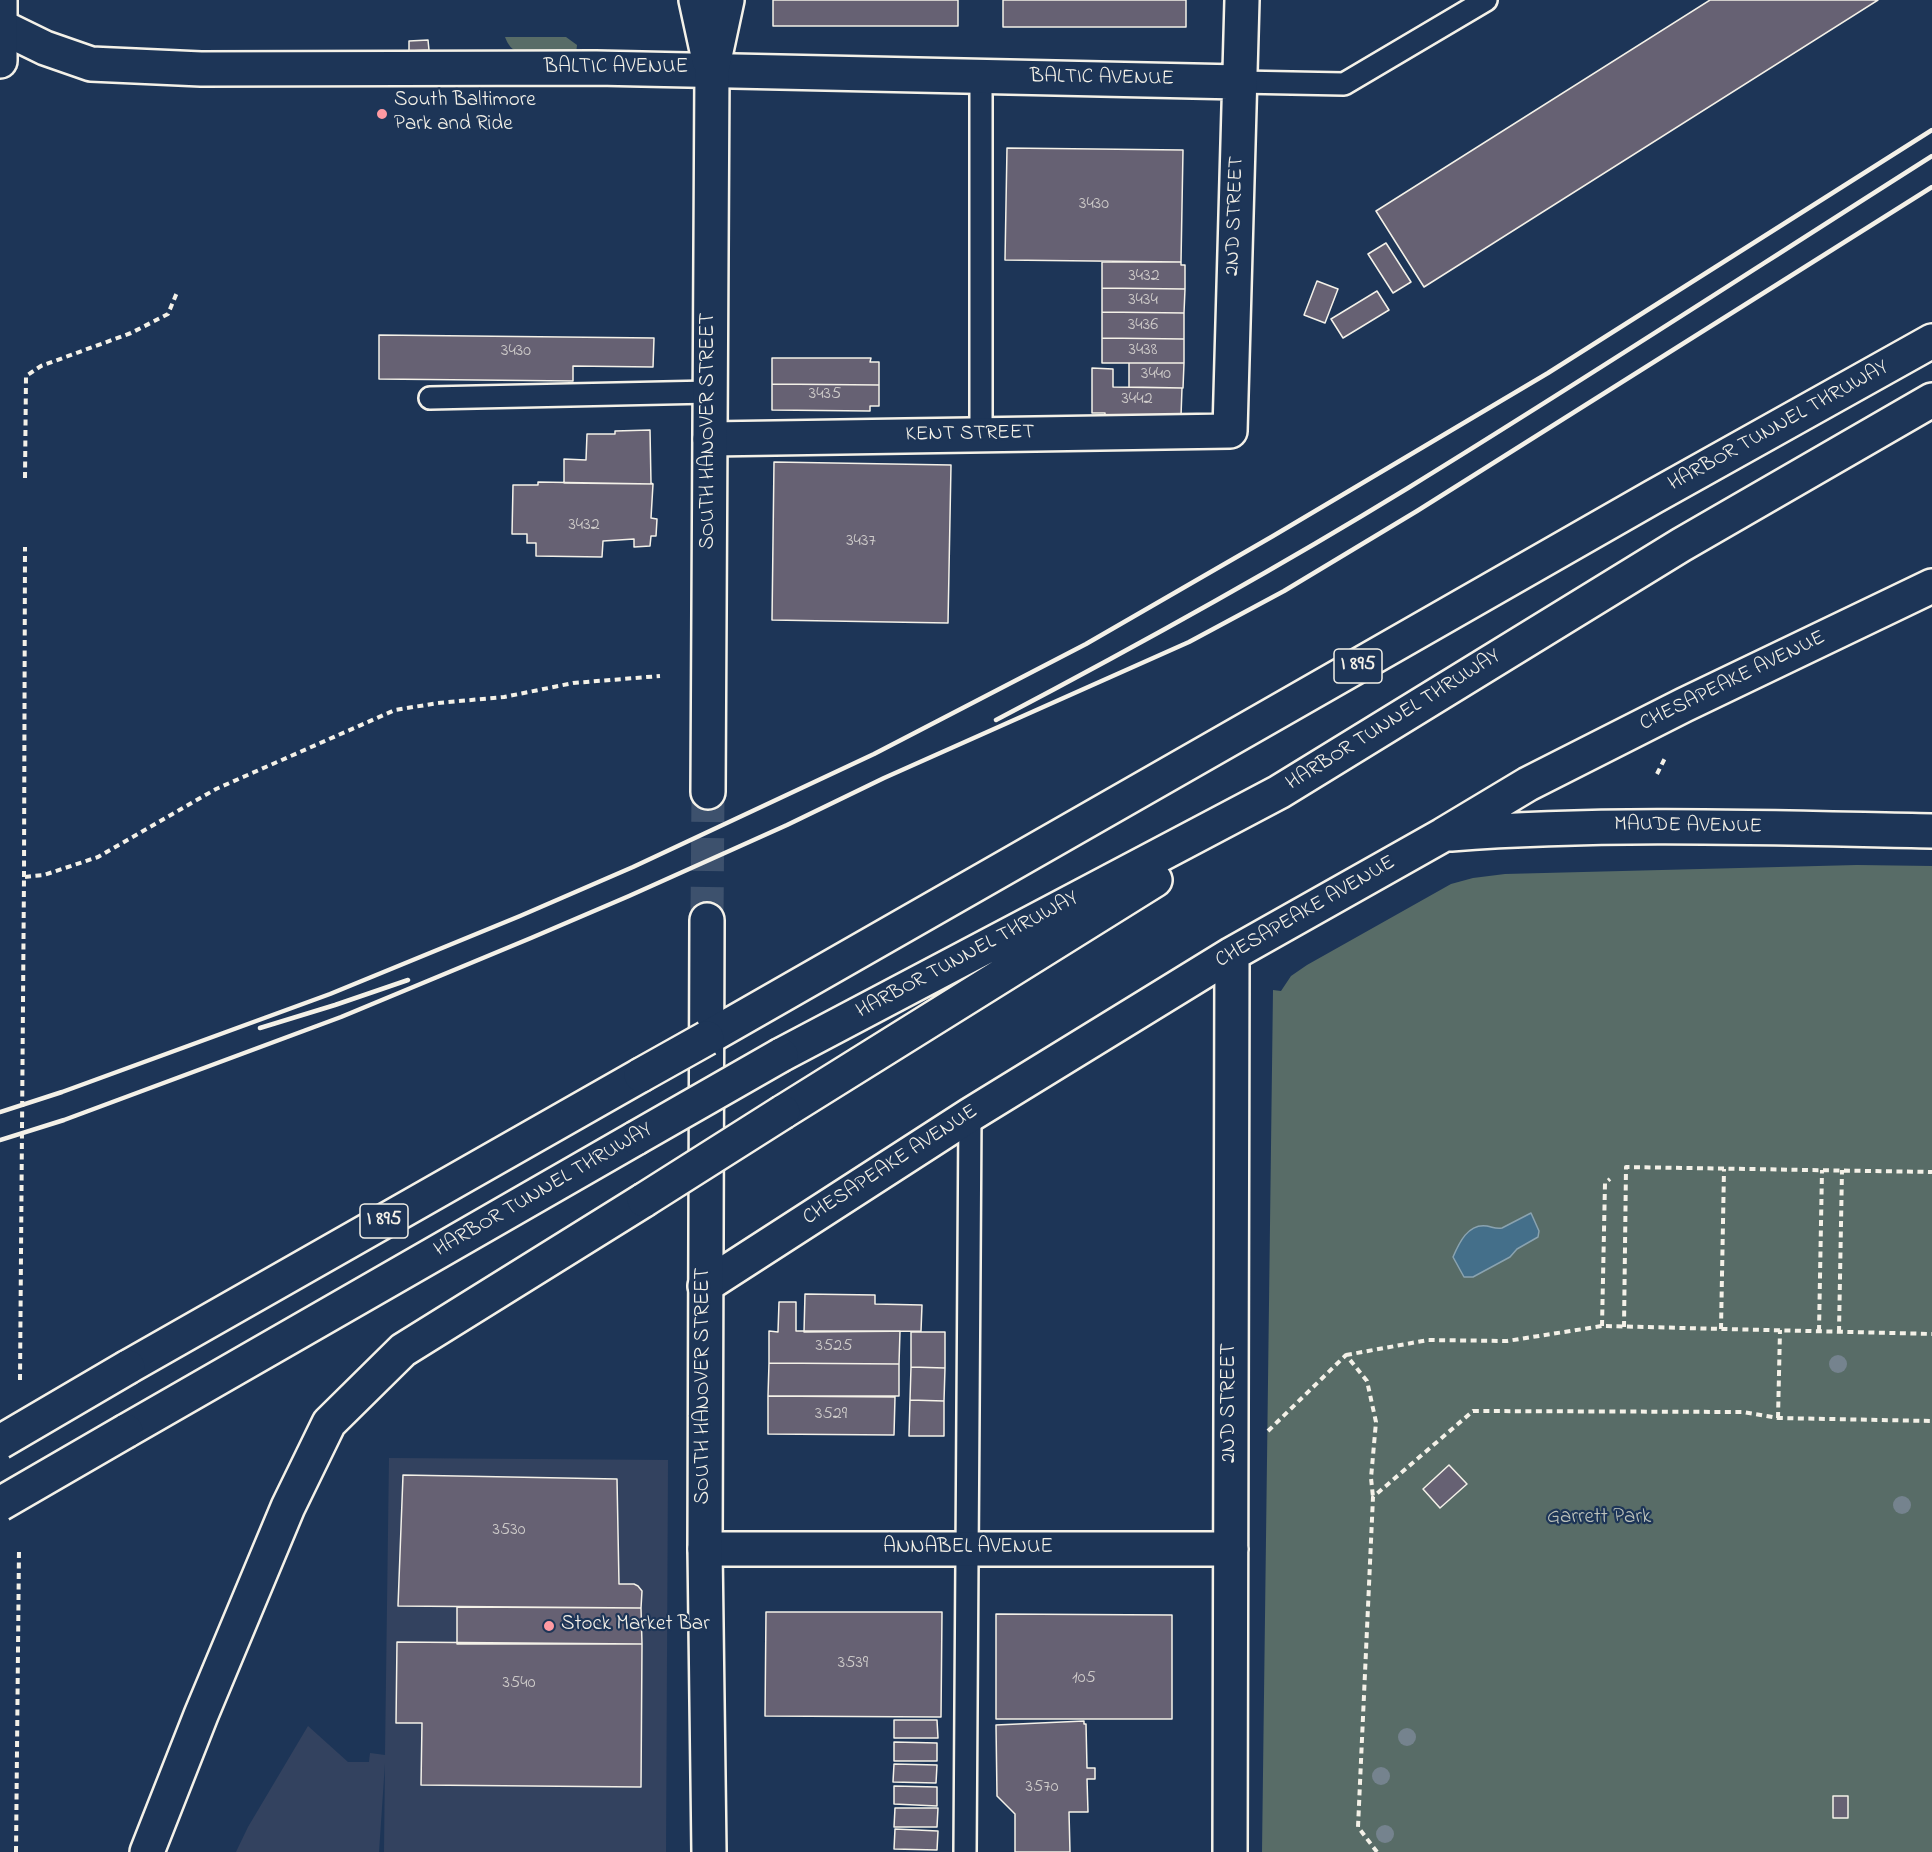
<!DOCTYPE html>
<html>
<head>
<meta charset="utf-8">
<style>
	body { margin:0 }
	canvas { display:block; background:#1d3557 }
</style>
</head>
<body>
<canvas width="1932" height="1852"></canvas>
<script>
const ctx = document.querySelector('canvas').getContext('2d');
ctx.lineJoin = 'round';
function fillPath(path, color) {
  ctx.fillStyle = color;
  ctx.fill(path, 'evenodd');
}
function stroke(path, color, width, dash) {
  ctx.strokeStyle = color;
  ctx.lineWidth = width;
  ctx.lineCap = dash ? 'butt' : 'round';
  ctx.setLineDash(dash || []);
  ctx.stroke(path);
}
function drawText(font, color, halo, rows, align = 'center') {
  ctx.font = font + ' "Indie Flower",sans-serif';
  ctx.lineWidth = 4.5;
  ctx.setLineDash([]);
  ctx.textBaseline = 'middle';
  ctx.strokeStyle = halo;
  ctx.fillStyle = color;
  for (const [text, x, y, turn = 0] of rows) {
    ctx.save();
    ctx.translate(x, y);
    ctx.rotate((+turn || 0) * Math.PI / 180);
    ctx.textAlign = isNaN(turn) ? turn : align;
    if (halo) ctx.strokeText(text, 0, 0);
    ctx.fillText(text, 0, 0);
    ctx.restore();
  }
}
const built = new Path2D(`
	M389 1458 668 1460 666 1852H384L385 1763 379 1852H236L248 1827 308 1726 348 1762H369L370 1753 385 1755Z`);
const green = new Path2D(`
	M505 37H566L577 45 576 54 520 53C512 50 508 45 505 37Z
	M1857 865 1932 866V1852H1262L1273 990 1281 991 1291 976 1307 965 1451 884 1473 878 1505 874Z`);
const water = new Path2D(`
	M1531 1213 1539 1231 1538 1237 1517 1249 1510 1257 1473 1277H1464L1453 1257C1459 1243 1468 1223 1487 1226 1493 1227 1495 1229 1502 1228Z`);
const building = new Path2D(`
	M773 0H958V26H773Z
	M1003 0H1186V27H1003Z
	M1710 0H1878L1424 287 1376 211Z
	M428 40 429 50 409 51V41Z
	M1007 148 1183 150 1181 262 1005 260Z
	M1386 243 1411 282 1393 293 1368 254Z
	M1102 262H1181V265H1185V289L1102 288Z
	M1317 281 1338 289 1325 323 1304 315Z
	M1102 288 1185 289 1184 313 1102 312Z
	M1377 291 1389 310 1343 338 1331 319Z
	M1102 312 1184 313V339L1102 338Z
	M379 335 654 338 653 367 573 366V381L379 379Z
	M1102 338 1184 339V363H1102Z
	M772 358H871L870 362H879V385L772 384Z
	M1129 363H1184L1183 388 1129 387Z
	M1092 368 1113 369V387L1182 388 1181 416H1105V413H1092Z
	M772 384 879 385V406H870V411L772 410Z
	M650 430 651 483 653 484 564 483V459L586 460 587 434H615V431Z
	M774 462 951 465 948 623 772 620Z
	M538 482 653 484 651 518 657 519 656 536H651L650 546 634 547V539L603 541 602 557 536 556V543H527V534H512L513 485H538Z
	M805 1294 875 1295V1304L922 1305 921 1331 804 1332Z
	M779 1302H796V1331H900L899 1364 769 1363V1331L778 1332Z
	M911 1332H945V1368L911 1367Z
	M769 1363 899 1364V1396H768Z
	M911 1367 945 1368 944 1401 910 1400Z
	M768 1396 895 1397 894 1435 768 1434Z
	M910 1400 944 1401V1436H909Z
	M1449 1465 1467 1484 1440 1508 1423 1489Z
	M403 1475 617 1479 619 1584H634L638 1586 642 1591 641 1608 398 1606Z
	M457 1607 641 1608 642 1644H457Z
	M766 1612H942L941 1717 765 1716Z
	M996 1614 1172 1615V1719H996Z
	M397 1642 642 1644 641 1787 421 1785 422 1723H396Z
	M894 1720H937L938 1738H894Z
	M1084 1721V1724H1086L1087 1768H1095V1779H1087L1088 1812H1069L1070 1852H1015V1814L997 1796 996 1725Z
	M894 1742 937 1743V1761H894Z
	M894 1764 937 1765 936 1783 893 1782Z
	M894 1786 937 1787V1806L894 1804Z
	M1833 1796H1848V1818H1833Z
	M895 1808H938L937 1827H894Z
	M895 1829 938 1831 937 1850 894 1849Z`);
const secondaryTunnel = new Path2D(`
	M707 920 708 792`);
const path = new Path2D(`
	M25 478 26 376 41 366 131 333 168 314 178 290
	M1657 774 1666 756
	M24 877 25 547
	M1602 1326 1605 1183 1610 1179
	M1624 1327 1626 1167 1932 1172
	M1721 1329 1724 1169
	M1819 1331 1822 1170
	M1839 1332 1842 1170
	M1346 1355 1428 1340 1507 1341 1602 1326 1932 1334
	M20 1380 24 877 44 875 98 857 216 789 395 710 438 703 504 697 573 683 660 676
	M1778 1418 1780 1330
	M1268 1431 1346 1355 1367 1381 1376 1422 1371 1478 1373 1497
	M16 1852 19 1549
	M1377 1852 1358 1827 1373 1497 1473 1411 1743 1412 1778 1418 1932 1421`);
const service = new Path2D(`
	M981 76V435
	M1239 82 1344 84 1486 0
	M430 398 710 392
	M965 1852 970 1115`);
const minor = new Path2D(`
	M0 26 45 48 91 64 201 69 596 68 1239 82
	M710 439 1230 431 1242 0
	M1451 834C1611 822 1772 828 1932 831
	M705 1286 970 1115 1232 954 1443 835 1528 784 1684 705 1932 586
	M705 1549H1231
	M1230 1852 1232 954`);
const secondary = new Path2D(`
	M696 0 709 60
	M708 792 712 70 727 0
	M707 920 705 1549 709 1852`);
const primary = new Path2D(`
	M0 61V0`);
const motorway = new Path2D(`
	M707 1038 1653 497 1932 341
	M781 1055 1279 792 1681 545 1932 400
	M783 1112 1155 880
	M128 1367 641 1075
	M126 1431 636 1138
	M147 1852 201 1715 288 1507 329 1423 403 1350 644 1200`);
const rail = new Path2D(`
	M996 720C1135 647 1274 570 1408 488 1584 380 1757 267 1932 156
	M260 1028 335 1005 408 980
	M0 1112 62 1092 330 994 520 916 633 867 874 754 1086 644 1273 536 1548 373 1932 130
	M0 1140 64 1120 341 1017 531 938 629 896 787 825 884 778 1189 642 1284 591 1417 511 1932 187`);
const motorwayBridge = new Path2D(`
	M641 1075 707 1038
	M636 1138 781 1055
	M644 1200 783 1112
	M0 1442 128 1367
	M0 1504 126 1431`);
const trees = [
	[1838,1364],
	[1902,1505],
	[1407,1737],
	[1381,1776],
	[1385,1834]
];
const markers = [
	[382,114,6,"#ff9aa2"],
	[549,1626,6,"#ff9aa2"]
];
const numberNames = [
	["3430",1094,205],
	["3432",1144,277],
	["3434",1143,301],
	["3436",1143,326],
	["3438",1143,351],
	["3430",516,352],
	["3440",1156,375],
	["3435",825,395],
	["3442",1137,400],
	["3432",584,526],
	["3437",861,542],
	["3525",834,1347],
	["3529",831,1415],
	["3530",509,1531],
	["3539",853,1664],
	["105",1084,1679],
	["3540",519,1684],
	["3570",1042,1788]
];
const shields = [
	[1358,666,48],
	[384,1221,48]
];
const shieldNames = [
	["I 895",1358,666],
	["I 895",384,1221]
];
const streetNames = [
	["BALTIC AVENUE",616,69],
	["BALTIC AVENUE",1102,79,1],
	["2ND STREET",1236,216,-88],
	["HARBOR TUNNEL THRUWAY",1779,427,-29],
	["SOUTH HANOVER STREET",710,431,-90],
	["KENT STREET",970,435,-1],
	["CHESAPEAKE AVENUE",1733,682,-26],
	["HARBOR TUNNEL THRUWAY",1394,721,-32],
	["MAUDE AVENUE",1688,827,1],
	["CHESAPEAKE AVENUE",1306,913,-30],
	["HARBOR TUNNEL THRUWAY",968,956,-28],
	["CHESAPEAKE AVENUE",891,1166,-33],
	["HARBOR TUNNEL THRUWAY",544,1191,-30],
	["SOUTH HANOVER STREET",705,1386,-90],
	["2ND STREET",1231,1403,-90],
	["ANNABEL AVENUE",968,1549]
];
const poiNames = [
	["South Baltimore",394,102],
	["Park and Ride",394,126],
	["Stock Market Bar",561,1626]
];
const parkNames = [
	["Garrett Park",1599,1519]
];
fillPath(built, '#33425f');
fillPath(green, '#586c67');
fillPath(water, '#446f8a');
stroke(water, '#8aa3b0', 1.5);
fillPath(building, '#666173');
stroke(building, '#f4f1e8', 1.5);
stroke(secondaryTunnel, '#3d516d', 33, [33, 16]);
stroke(service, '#f4f1e8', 26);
stroke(minor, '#f4f1e8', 38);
stroke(secondary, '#f4f1e8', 38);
stroke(primary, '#f4f1e8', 38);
stroke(motorway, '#f4f1e8', 38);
stroke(path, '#f4f1e8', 4, [6, 4.5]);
stroke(service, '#1d3557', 21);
stroke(minor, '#1d3557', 33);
stroke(secondary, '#1d3557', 33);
stroke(primary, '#1d3557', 33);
stroke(motorway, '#1d3557', 33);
stroke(rail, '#f4f1e8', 4.5);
stroke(motorwayBridge, '#f4f1e8', 38, []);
stroke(motorwayBridge, '#1d3557', 33);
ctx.fillStyle = '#75838e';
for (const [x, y] of trees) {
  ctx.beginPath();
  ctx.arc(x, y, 9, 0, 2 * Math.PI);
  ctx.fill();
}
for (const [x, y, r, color] of markers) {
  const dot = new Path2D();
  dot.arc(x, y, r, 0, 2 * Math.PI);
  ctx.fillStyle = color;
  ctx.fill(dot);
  stroke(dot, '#1d3557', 2);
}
drawText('18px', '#d0cdcb', null, numberNames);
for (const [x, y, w] of shields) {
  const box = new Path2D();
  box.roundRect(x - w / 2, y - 17, w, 34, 4.5);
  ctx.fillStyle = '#1d3557';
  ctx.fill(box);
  stroke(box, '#f4f1e8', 1.5);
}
drawText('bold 20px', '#f4f1e8', null, shieldNames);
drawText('21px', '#f4f1e8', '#1d3557', streetNames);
drawText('21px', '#f4f1e8', '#1d3557', poiNames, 'left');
drawText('21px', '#bdc2bb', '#1d3557', parkNames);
</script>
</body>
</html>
